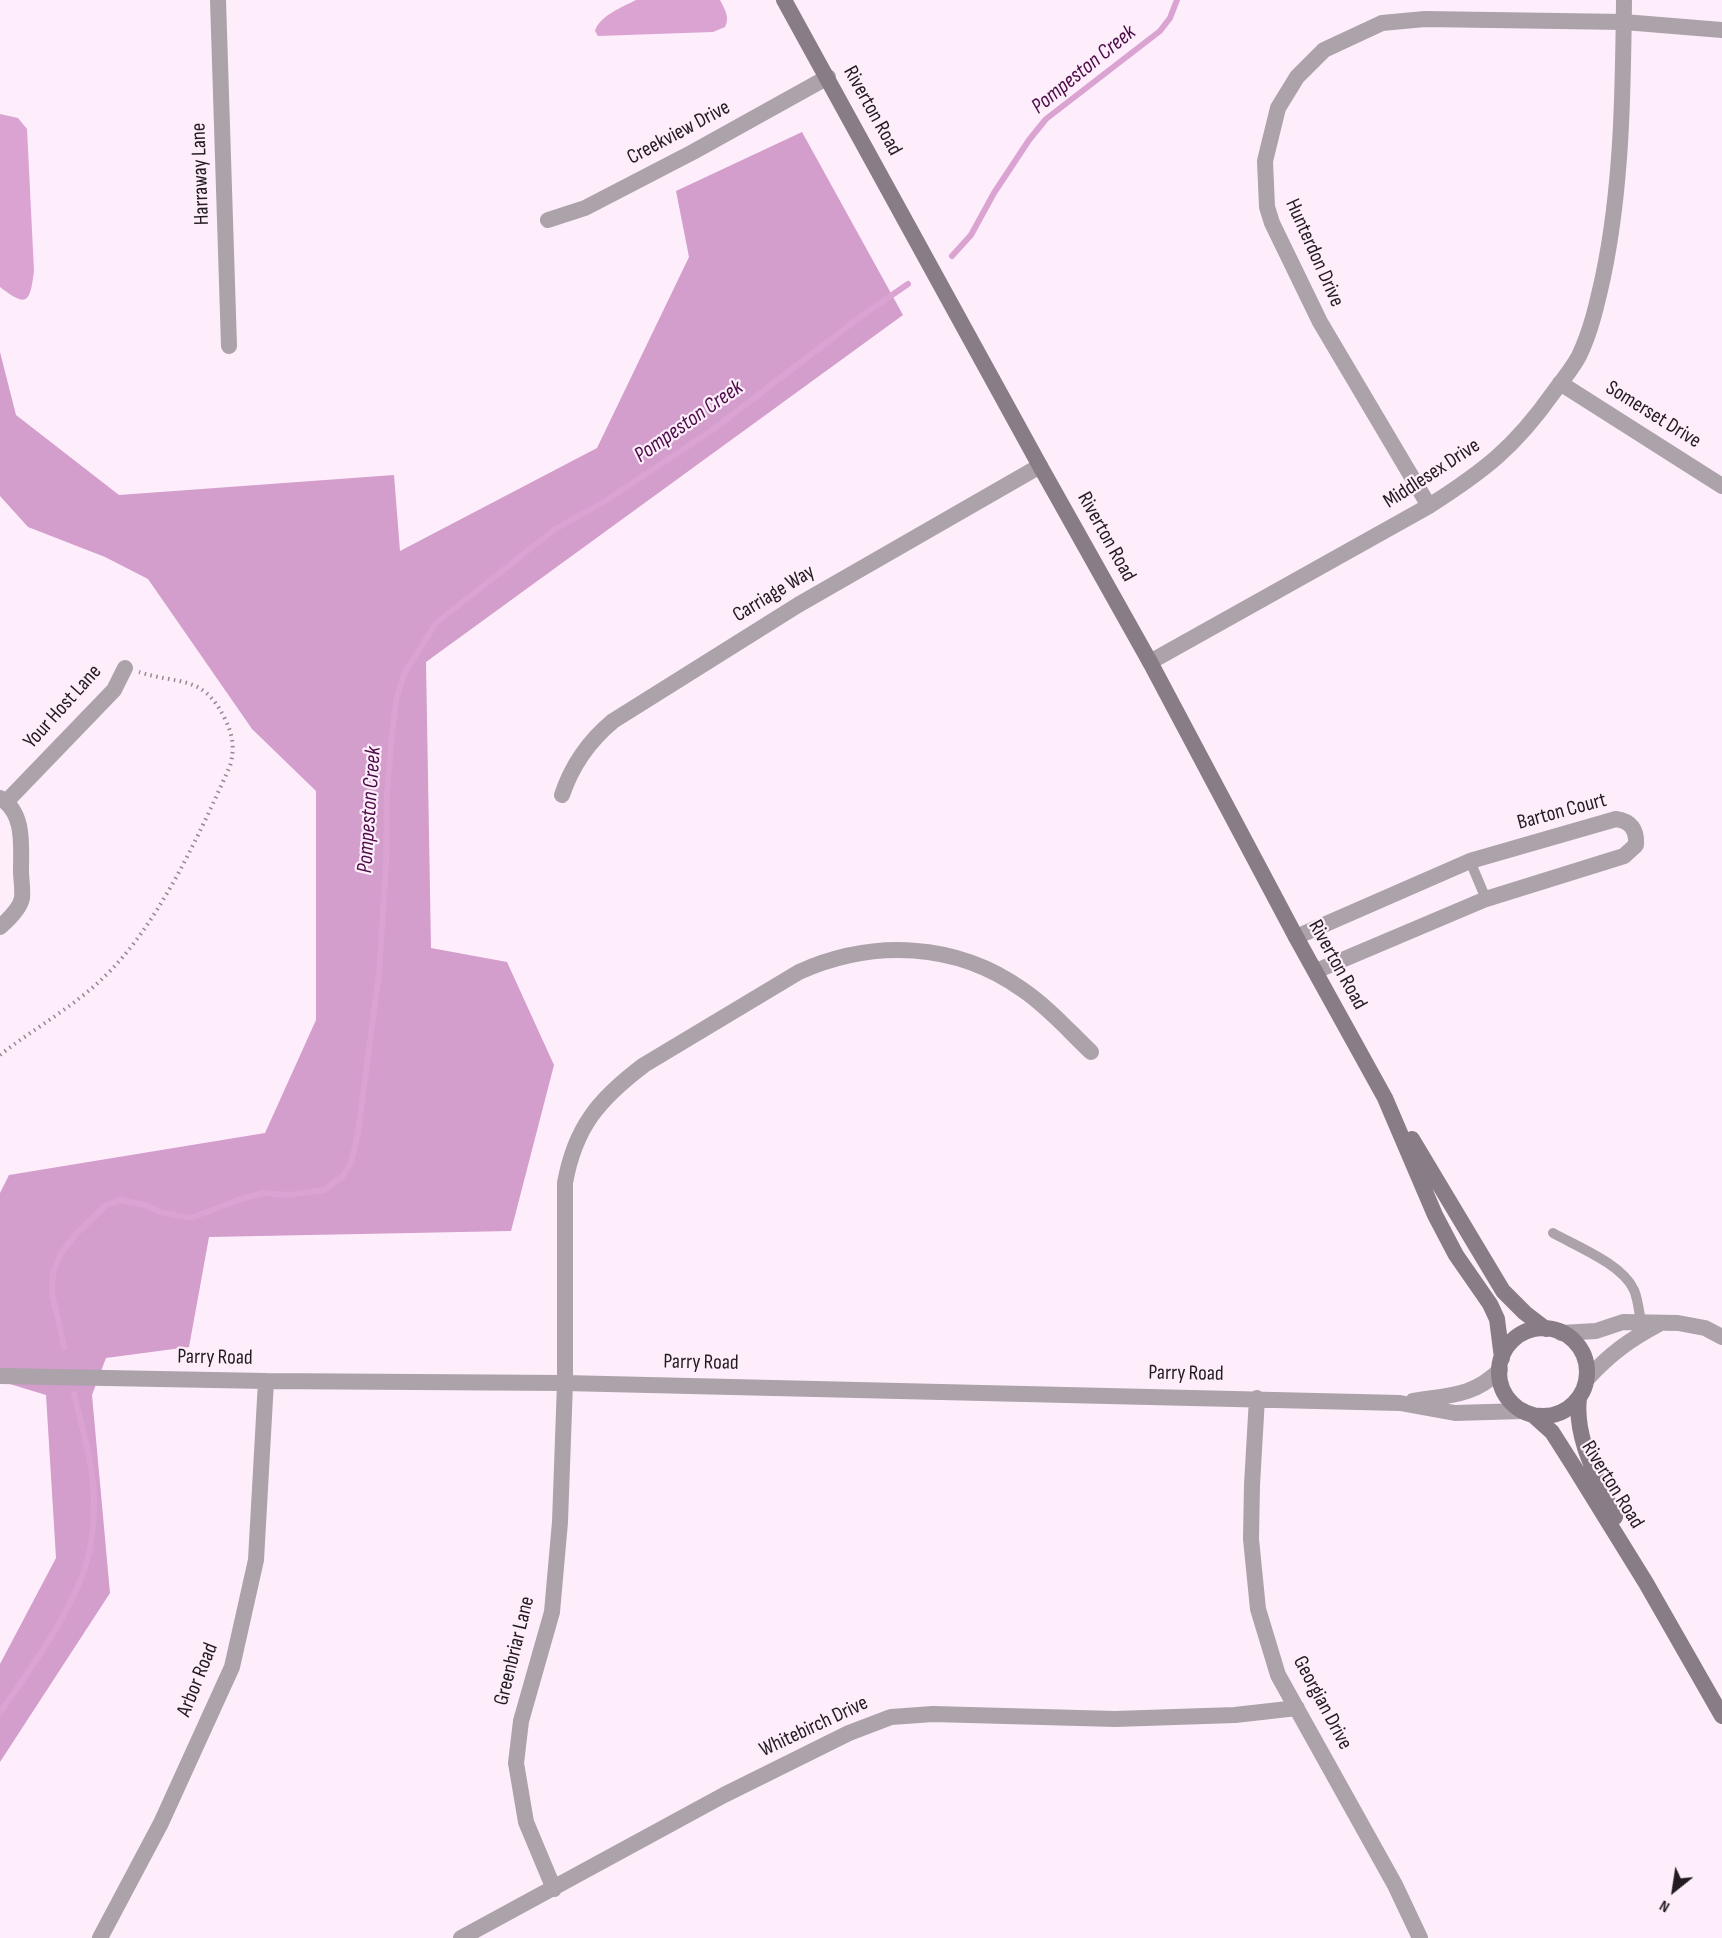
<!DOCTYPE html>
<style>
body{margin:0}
#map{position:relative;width:1722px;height:1938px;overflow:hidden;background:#feeefc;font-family:"Sofia Sans Condensed",sans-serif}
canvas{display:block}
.north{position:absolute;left:1644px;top:1860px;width:60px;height:60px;-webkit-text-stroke:4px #feeefc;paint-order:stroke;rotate:210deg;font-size:16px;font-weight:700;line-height:24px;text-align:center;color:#221b21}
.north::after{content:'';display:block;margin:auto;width:21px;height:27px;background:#221b21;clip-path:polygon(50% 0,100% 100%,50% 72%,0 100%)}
</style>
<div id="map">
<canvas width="1722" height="1938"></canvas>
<div class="north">N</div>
</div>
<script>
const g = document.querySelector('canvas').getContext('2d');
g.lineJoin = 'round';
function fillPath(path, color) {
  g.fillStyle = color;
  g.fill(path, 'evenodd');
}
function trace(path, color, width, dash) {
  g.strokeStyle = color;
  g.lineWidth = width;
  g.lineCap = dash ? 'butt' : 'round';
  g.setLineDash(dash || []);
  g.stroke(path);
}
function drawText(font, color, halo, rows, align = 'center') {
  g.font = font + ' "Sofia Sans Condensed",sans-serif';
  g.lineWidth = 4.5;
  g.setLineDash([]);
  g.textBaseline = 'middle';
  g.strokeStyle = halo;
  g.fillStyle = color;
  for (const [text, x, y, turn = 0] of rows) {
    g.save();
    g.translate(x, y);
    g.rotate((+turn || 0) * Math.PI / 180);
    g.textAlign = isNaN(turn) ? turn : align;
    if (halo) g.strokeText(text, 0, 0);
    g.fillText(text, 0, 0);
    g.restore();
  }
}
fillPath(new Path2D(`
 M802 132 903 315 426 662 431 948 507 962 554 1065 511 1231 209 1237 189 1347 106 1358 92 1395 110 1593 0 1762V1664L56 1558 46 1395 0 1381V1193L9 1175 265 1133 316 1020V791L252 729 148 579 105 557 28 527 0 496V352L16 415 119 495 394 475 400 551 597 448 689 257 676 191Z`), '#d39dcc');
fillPath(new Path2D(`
 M636 0H720C725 10 730 17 725 27L713 32 598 36 595 31C600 15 623 7 636 0Z
 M0 114 18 118 27 129 34 271C30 303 27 308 0 287Z`), '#daa3d2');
trace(new Path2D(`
 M952 256 971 235 994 193 1029 140 1046 119 1160 31 1170 18 1177 0
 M64 1347 52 1293 53 1273 60 1255 75 1235 105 1206 120 1200 145 1205 160 1212 191 1218 238 1200 263 1193 289 1195 324 1190 342 1177 351 1163 358 1133 379 973 386 865 387 793 392 734 396 701 404 674 436 623 554 530 607 500 711 431 860 317 908 284
 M0 1713C31 1668 74 1610 88 1557 93 1539 94 1517 94 1498 93 1463 82 1428 74 1394`), '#daa3d2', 6);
trace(new Path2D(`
 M0 1055C33 1029 72 1008 103 978 158 926 199 835 230 766 235 747 233 735 224 717 202 674 179 685 139 672`), '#938791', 4, [1.5, 4.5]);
trace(new Path2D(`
 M1470 861 1486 899
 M1553 1233C1578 1247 1622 1264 1634 1290 1638 1299 1639 1312 1641 1322`), '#aba2aa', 10);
trace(new Path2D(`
 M218 0 229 346
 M548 220 585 208 693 152 828 77
 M1560 383 1722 486
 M1429 506 1320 322 1272 223 1267 207 1265 161 1278 108 1297 77 1324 50 1382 23 1425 19 1624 22 1722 30
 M1150 662 1429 506C1484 471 1515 447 1553 393 1562 381 1572 369 1579 356 1591 331 1597 304 1603 277 1622 187 1623 92 1624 0
 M562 795C572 765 589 741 613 721L798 605 1040 466
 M0 798C25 812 21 846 21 870 21 879 23 889 22 898 20 909 8 920 0 927
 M6 802 114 690 125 668
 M1296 937 1470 861 1616 819C1631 821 1637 830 1636 845L1624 856 1486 899 1316 971
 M0 1376 266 1381 565 1383 1400 1403 1455 1413 1523 1411
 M1257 1398 1252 1485 1251 1539 1258 1609 1278 1675 1395 1885 1420 1938
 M1413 1401C1448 1395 1473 1397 1500 1370
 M554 1889 526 1822 516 1763 521 1721 552 1612 560 1522 565 1383V1183C575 1127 599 1099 644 1065L799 972C873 939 956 942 1023 990 1048 1007 1069 1031 1091 1052
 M100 1938 161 1823 232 1667 256 1560 266 1381
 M461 1938 724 1795 849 1733 891 1717 933 1714 1115 1719 1235 1715 1297 1708`), '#aba2aa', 16);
trace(new Path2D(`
 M1561 1333 1596 1331 1623 1322 1678 1323 1705 1328 1722 1337
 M1587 1379C1610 1354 1629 1340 1659 1324`), '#aba2aa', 16);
trace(new Path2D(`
 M784 0 1040 466 1150 662 1296 937 1385 1098 1435 1215 1456 1255 1490 1304 1497 1319 1502 1358
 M1412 1139 1503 1291 1525 1313 1546 1329
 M1499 1372a44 44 0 1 1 88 0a44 44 0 1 1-88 0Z
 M1579 1398C1574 1440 1599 1480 1615 1517
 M1533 1415 1552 1432 1573 1465 1646 1583 1722 1716`), '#887c86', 16);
drawText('21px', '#221b21', '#feeefc', [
 ["Riverton Road",872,111,61],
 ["Creekview Drive",679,133,-28],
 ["Harraway Lane",201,174,-92],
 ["Hunterdon Drive",1314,253,66],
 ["Somerset Drive",1653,415,32],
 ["Middlesex Drive",1432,474,-33],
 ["Riverton Road",1106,537,61],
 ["Carriage Way",774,594,-31],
 ["Your Host Lane",63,707,-48],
 ["Barton Court",1562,812,-15],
 ["Riverton Road",1337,965,61],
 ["Parry Road",215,1358,1],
 ["Parry Road",701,1363,1],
 ["Parry Road",1186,1374,1],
 ["Riverton Road",1612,1485,58],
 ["Greenbriar Lane",515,1651,-76],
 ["Arbor Road",198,1680,-68],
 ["Georgian Drive",1322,1703,62],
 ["Whitebirch Drive",814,1727,-25]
]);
drawText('italic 22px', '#4c0c48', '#feeefc', [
 ["Pompeston Creek",1084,70,-39],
 ["Pompeston Creek",689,422,-35],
 ["Pompeston Creek",370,810,-86]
]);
</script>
